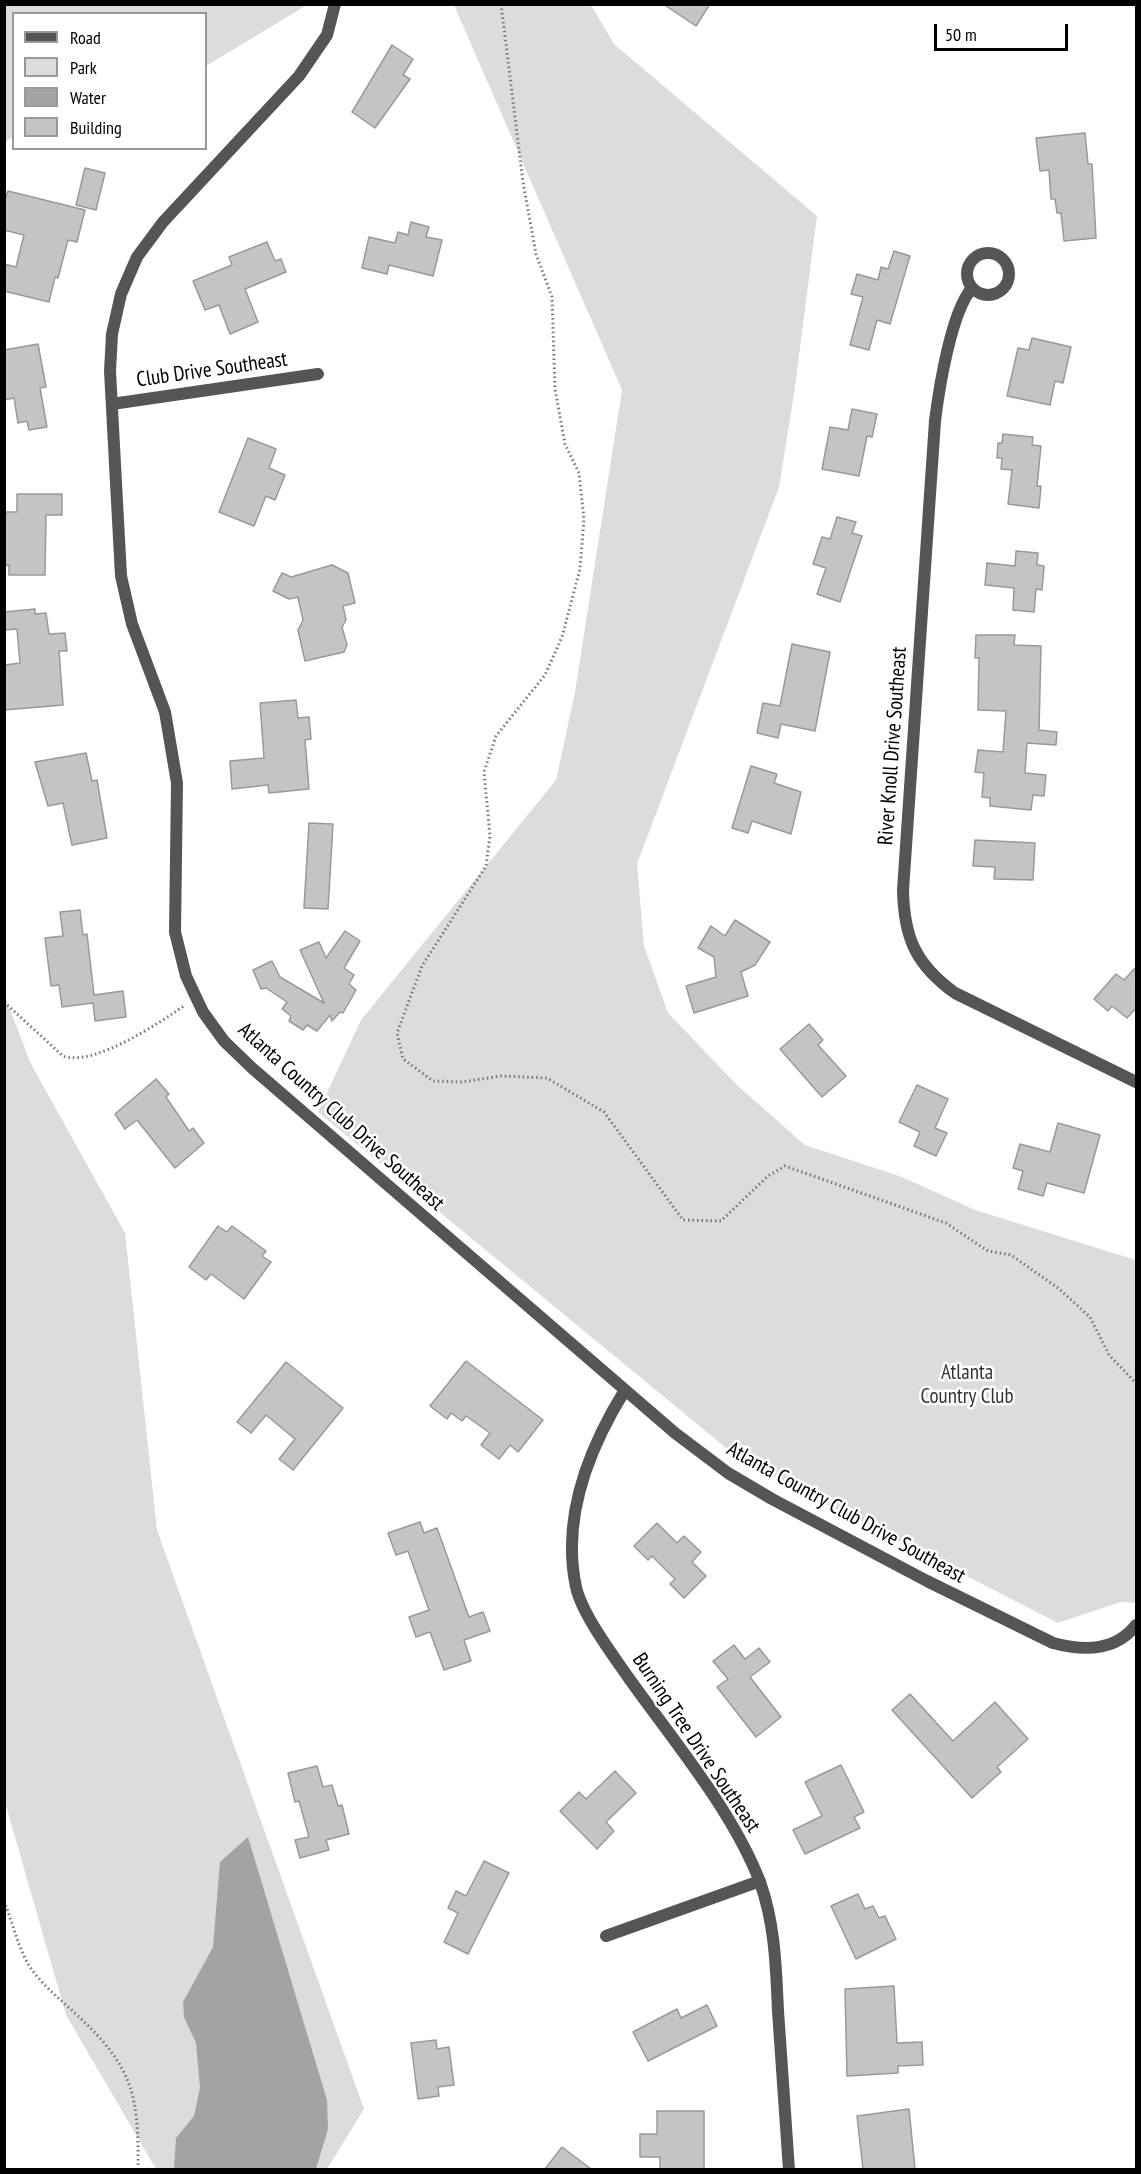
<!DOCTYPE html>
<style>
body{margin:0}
#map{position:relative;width:1141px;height:2174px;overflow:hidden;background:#fff;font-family:"PT Sans Narrow",sans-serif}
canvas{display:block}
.frame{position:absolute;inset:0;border:6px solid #000;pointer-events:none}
.legend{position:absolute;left:12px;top:12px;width:195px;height:138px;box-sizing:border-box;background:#fff;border:2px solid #999;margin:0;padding:8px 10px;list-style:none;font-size:18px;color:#000}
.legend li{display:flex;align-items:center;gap:12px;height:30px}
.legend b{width:30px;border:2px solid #999}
.scale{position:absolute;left:934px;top:24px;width:134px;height:27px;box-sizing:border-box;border:3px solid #000;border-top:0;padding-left:8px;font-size:18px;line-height:21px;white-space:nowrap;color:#000;-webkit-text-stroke:4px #fff;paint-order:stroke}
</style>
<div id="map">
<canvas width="1141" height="2174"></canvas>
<div class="frame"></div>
<ul class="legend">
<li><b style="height:8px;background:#555"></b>Road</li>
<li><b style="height:16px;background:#dcdcdc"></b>Park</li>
<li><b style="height:16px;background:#a3a3a3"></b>Water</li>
<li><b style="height:16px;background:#c4c4c4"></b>Building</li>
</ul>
<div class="scale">50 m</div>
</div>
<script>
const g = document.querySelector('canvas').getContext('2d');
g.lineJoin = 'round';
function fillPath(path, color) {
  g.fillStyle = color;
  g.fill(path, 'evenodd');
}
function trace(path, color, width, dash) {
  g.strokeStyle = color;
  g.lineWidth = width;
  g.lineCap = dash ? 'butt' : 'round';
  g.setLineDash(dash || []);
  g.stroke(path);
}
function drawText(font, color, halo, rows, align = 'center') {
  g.font = font + ' "PT Sans Narrow",sans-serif';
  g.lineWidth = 5;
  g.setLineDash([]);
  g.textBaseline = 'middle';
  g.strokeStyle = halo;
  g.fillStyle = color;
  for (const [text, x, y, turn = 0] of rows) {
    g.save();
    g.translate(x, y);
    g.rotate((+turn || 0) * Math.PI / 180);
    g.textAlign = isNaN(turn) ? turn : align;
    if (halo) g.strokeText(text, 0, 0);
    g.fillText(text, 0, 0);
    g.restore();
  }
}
fillPath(new Path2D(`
 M5 4H307V5L206 66V14H14L13 137 5 142Z
 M454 5H591L614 44 817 216 794 394 779 487 637 864 644 946 668 1013 738 1086 805 1145 902 1177 975 1210 1136 1260V1603L1121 1602 1058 1623 742 1461 318 1112 361 1020 556 780 575 692 622 390Z
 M4 994 31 1064 125 1233 157 1530 364 2109 327 2169H156L66 2015 5 1802Z`), '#dcdcdc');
fillPath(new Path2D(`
 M248 1837 327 2100 328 2129 316 2169H174L176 2138 194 2116 200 2088 196 2043 184 2017 183 2002 213 1947 220 1862Z`), '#a3a3a3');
const building = new Path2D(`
 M663 4H710L696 26Z
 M392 45 413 59 403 75 410 79 375 128 352 112Z
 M1085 133 1088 164H1092L1096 238 1064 241 1061 213H1057L1055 199H1051L1049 170 1040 171 1036 138Z
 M85 168 105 173 96 210 76 205Z
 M8 191 85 210 77 242 68 240 58 278 55 277 49 302 4 291V264L16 267 24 235 4 230V204Z
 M411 222 429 227 426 237 442 240 433 276 389 265 387 274 362 268 369 237 395 243 398 232 408 235Z
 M267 242 275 261 281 259 286 272 245 289 258 322 230 334 219 305 205 310 193 281 232 265 229 257Z
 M894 251 910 256 890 324 877 320 869 350 850 345 863 297 851 294 857 274 878 280 881 267 888 269Z
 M1032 338 1071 347 1063 383 1055 381 1050 405 1007 396 1018 348 1029 350Z
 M38 344 46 387 40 388 47 427 29 430 27 421 18 423 14 398 4 400V350Z
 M852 409 877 414 872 437 867 436 859 476 822 469 830 427 848 430Z
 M1003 434 1033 437 1032 445 1041 446 1037 486H1041L1039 508 1008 504 1012 470 1001 469 1002 458H997L998 443H1002Z
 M248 438 276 449 269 468 285 475 275 500 266 496 254 526 219 512Z
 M17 494H62V515H46L45 575H9V565L4 566V512H17Z
 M837 517 856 522 852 533 862 536 840 602 817 594 826 568 813 564 822 537 830 539Z
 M1016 551 1038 553 1037 565 1044 566 1042 590 1036 589 1034 612 1013 610 1014 588 985 585 987 563 1015 566Z
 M332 565 348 573 355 603 343 606 346 620 342 627 347 645 344 652 305 661 298 630 303 620 298 597 289 599 273 591 282 573 291 577Z
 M35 609V614L46 613 49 634 65 633 67 651H59L63 705 4 710 5 665 20 663 17 629 4 630V612Z
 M976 635H1015L1014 645 1041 646 1039 730 1057 732 1056 745 1027 743 1025 773 1046 775 1044 796 1033 795 1031 810 990 806V798L982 797 984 773 975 772 978 750 1003 752 1006 711 978 710 979 658H975Z
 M792 644 830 652 815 731 781 724 778 738 757 733 763 703 780 706Z
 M296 700 298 718 309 717 311 739 305 740 309 789 269 793 268 785 232 789 230 761 264 758 260 703Z
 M86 753 92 781 97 780 107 838 72 845 63 803 48 806 35 762Z
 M751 766 777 774 774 783 801 792 791 834 752 821 748 833 732 828Z
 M309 823 333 824 328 909 304 908Z
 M975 840 1035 843 1033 880 994 879 995 867 973 866Z
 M80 910 83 935 87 934 94 995 123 991 126 1017 95 1021 93 1003 62 1007 59 985 51 986 45 938 63 936 60 912Z
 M735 920 770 942 755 965 741 972 748 996 694 1013 686 986 716 977 714 957 698 948 711 926 725 936Z
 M345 931 360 941 344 968 354 975 349 984 356 990 343 1013 340 1012 332 1021 330 1015 317 1031 307 1025 303 1030 289 1021 291 1016 282 1009 287 1002 266 988 261 989 253 970 272 961 280 977 324 1003 300 950 319 942 326 958Z
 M1137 966V1007L1127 1018 1112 1006 1108 1011 1094 999 1116 974 1124 980Z
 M809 1024 823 1040 818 1045 846 1076 822 1097 780 1049Z
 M156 1079 169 1094 166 1097 189 1131 193 1128 204 1143 175 1168 137 1120 125 1129 115 1114Z
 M917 1085 948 1099 935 1128 947 1133 936 1156 914 1146 920 1132 899 1122Z
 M1058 1123 1100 1135 1084 1193 1047 1183 1043 1196 1018 1189 1023 1171 1013 1168 1020 1144 1050 1152Z
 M218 1226 227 1232 232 1226 266 1251 262 1256 271 1262 244 1299 211 1274 206 1280 189 1267Z
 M466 1361 543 1420 518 1452 510 1445 499 1459 481 1445 490 1433 466 1416 462 1421 451 1413 447 1419 430 1406Z
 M286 1362 343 1408 293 1470 279 1459 295 1439 266 1415 251 1433 237 1422Z
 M420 1522 424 1533 437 1528 469 1617 483 1612 490 1631 464 1640 471 1661 444 1670 430 1632 416 1637 409 1617 429 1610 408 1551 396 1555 388 1533Z
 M657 1523 677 1543 684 1536 701 1552 692 1562 706 1576 684 1598 670 1584 675 1579 652 1556 648 1560 634 1546Z
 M734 1645 745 1659 759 1648 770 1662 750 1677 781 1717 756 1737 717 1687 728 1679 713 1661Z
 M910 1694 953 1741 995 1702 1028 1739 997 1767 1001 1772 972 1798 892 1710Z
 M841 1765 864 1812 854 1817 860 1828 805 1854 793 1830 822 1816 805 1782Z
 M317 1766 323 1787 332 1785 338 1806 342 1805 349 1834 326 1840 329 1850 300 1858 295 1840 309 1837 299 1801 295 1802 288 1773Z
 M615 1771 636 1793 606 1822 614 1831 597 1849 560 1811 579 1792 586 1799Z
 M484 1861 509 1873 468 1954 444 1942 458 1913 448 1908 456 1891 466 1896Z
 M858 1894 865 1909 873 1906 879 1918 885 1916 896 1939 856 1959 831 1906Z
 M894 1986 897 2043 922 2042 923 2065 898 2066V2073L847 2076 845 1989Z
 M707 2005 717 2026 648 2061 633 2032 677 2009 681 2018Z
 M436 2040 437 2049 449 2047 454 2085 438 2087 439 2096 418 2099 411 2043Z
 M909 2109 915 2169H863L857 2116Z
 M657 2111H704V2169H660V2157H640V2134H657Z
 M562 2147 591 2169H545Z`);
fillPath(building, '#c4c4c4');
trace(building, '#999', 1.5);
trace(new Path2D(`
 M501 4 523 182 536 254 552 297 555 389 565 444 579 473 584 519 580 569 562 637 545 675 496 736 484 772 490 836 486 866 422 966 397 1033 403 1059 433 1081 462 1082 501 1076 547 1078 604 1112 683 1220 721 1221 768 1176 785 1166 946 1223 988 1251 1011 1255 1058 1288 1090 1317 1109 1355 1136 1383
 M4 1002 63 1056C94 1067 159 1023 184 1006
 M4 1901C12 1921 17 1943 27 1962 39 1983 59 1998 77 2015 133 2067 139 2095 138 2170`), '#777', 3, [1.5, 3]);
trace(new Path2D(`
 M335 4 327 35 299 76 163 222 137 257 121 294 112 334 110 371 121 576 132 624 165 712 177 783 175 932 186 976 203 1012 224 1041 252 1068 675 1433 728 1473 772 1499 927 1581 1053 1643C1083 1651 1115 1652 1136 1625
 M967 274a21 21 0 1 1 42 0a21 21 0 1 1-42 0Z
 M972 288C951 312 939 389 935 421L903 890C904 938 916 965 955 993L1136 1082
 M112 404 318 374
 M625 1390C589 1448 561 1517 576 1587 582 1614 612 1654 628 1677 672 1739 733 1811 760 1882 775 1924 776 1967 778 2011 782 2064 785 2117 789 2170
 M606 1936 760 1881`), '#555', 12);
drawText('21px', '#000', '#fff', [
 ["Club Drive Southeast",212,370,-8],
 ["River Knoll Drive Southeast",893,746,-86],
 ["Atlanta Country Club Drive Southeast",341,1117,42],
 ["Atlanta Country Club Drive Southeast",846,1513,29],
 ["Burning Tree Drive Southeast",696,1743,56]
]);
drawText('21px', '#333', '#fff', [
 ["Atlanta",967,1373],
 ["Country Club",967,1397]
]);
</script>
